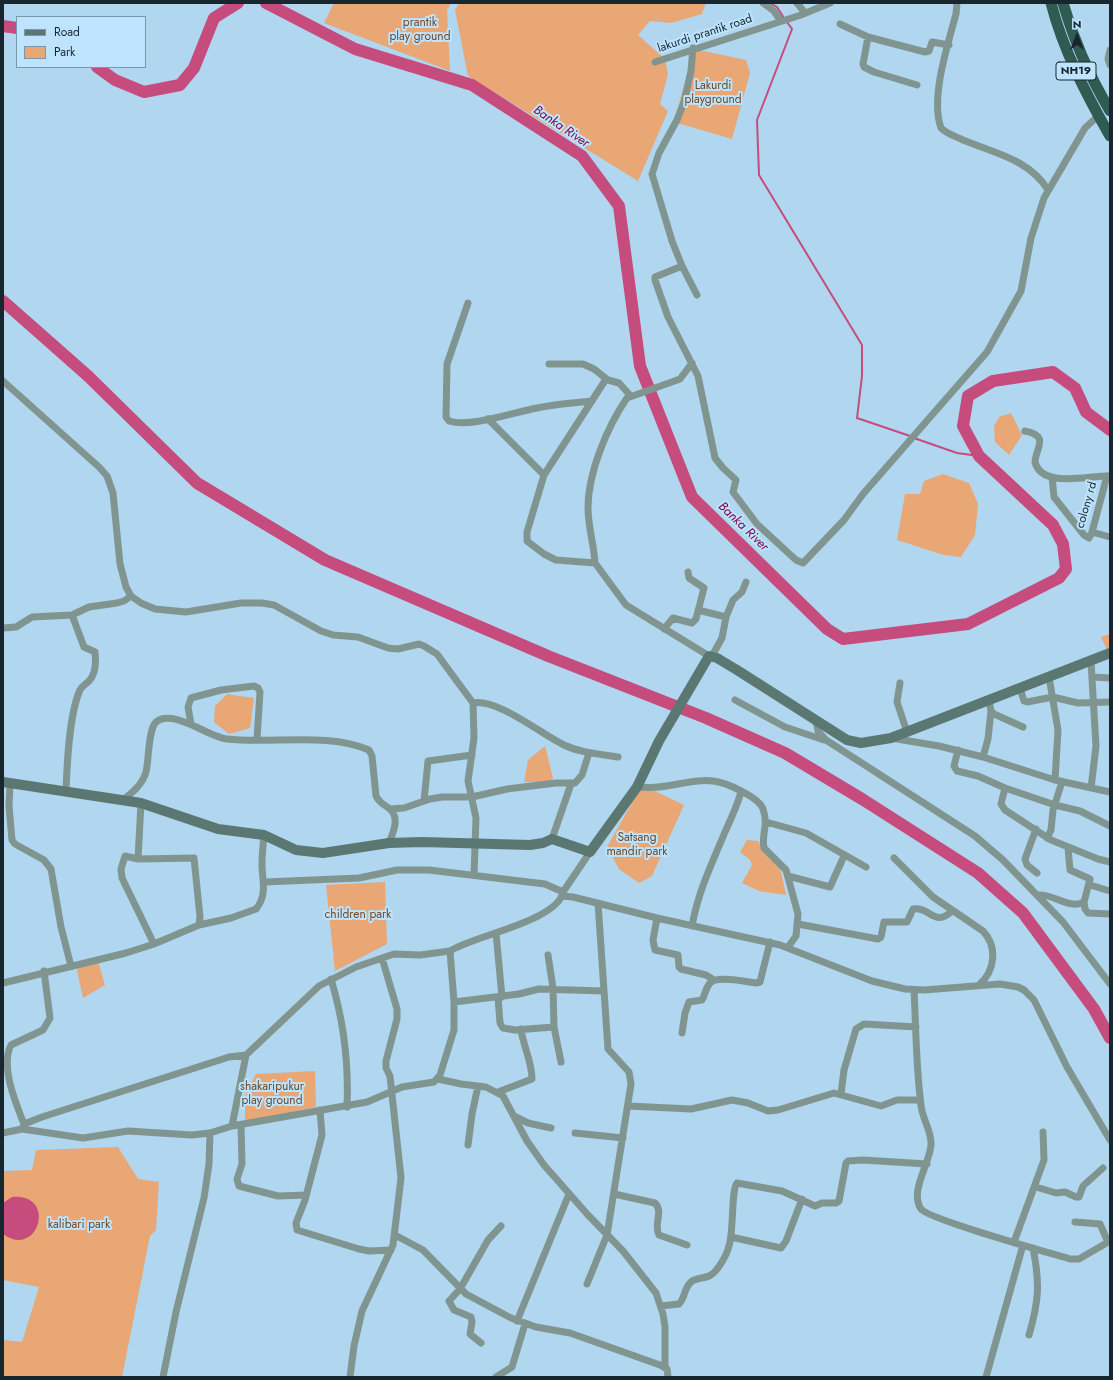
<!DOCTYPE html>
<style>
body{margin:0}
#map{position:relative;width:1113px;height:1380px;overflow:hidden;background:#b0d6f0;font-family:Jost,sans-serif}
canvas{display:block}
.frame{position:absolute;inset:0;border:4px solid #17262f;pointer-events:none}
.legend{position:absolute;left:16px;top:16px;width:130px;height:52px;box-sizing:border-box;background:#bde3fd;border:1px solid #7b97ab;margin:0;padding:5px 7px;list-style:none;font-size:12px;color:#17262f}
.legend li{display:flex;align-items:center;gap:8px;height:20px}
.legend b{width:20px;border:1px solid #7b97ab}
.north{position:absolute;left:1057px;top:16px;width:40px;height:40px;-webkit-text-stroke:3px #bde3fd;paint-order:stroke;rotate:0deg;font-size:11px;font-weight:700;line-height:16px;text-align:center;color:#17262f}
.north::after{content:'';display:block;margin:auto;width:14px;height:18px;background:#17262f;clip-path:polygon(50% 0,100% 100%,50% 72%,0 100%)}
</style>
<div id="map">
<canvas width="1113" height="1380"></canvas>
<div class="frame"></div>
<ul class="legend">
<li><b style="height:5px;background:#5a7871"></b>Road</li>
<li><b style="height:11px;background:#e8a775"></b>Park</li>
</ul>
<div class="north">N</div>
</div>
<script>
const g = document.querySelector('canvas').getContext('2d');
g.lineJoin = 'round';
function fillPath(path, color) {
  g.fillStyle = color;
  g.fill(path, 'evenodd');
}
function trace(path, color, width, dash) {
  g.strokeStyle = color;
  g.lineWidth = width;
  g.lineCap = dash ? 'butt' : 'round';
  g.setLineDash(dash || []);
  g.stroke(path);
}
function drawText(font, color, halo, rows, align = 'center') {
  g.font = font + ' Jost,sans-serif';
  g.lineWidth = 4;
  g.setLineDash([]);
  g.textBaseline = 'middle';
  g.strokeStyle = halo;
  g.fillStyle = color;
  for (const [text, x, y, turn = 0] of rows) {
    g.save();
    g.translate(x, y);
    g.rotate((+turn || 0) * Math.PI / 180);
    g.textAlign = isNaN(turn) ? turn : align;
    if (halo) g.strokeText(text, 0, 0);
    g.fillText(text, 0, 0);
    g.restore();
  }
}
fillPath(new Path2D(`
 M334 3H451L447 10 450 71 324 23Z
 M459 3H706L702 14 671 23 650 21 638 35 665 59 668 74 660 104 668 111 638 181 468 76 455 10Z
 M694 49 746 60 750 73 732 139 674 122Z
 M1011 413 1022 435 1009 455 995 442 994 426 999 417Z
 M943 474 969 483 978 504 975 535 961 557 944 555 897 540 905 494H920L924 481Z
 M1110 634V651L1108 652 1101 637Z
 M227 694 254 698 250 728 229 734 214 722 215 706Z
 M545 746 553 778 551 782H524L528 760Z
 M642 785 684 805 652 876 639 883 619 869 607 847Z
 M747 840 758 841 764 852 780 867 786 895 759 891 742 883 752 865 750 860 740 852Z
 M385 882 387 944 335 971 326 885Z
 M98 961 105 985 83 998 77 970 81 964Z
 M315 1071 316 1107 245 1121V1096L256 1074Z
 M118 1147 138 1179 159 1182 156 1230 150 1236 122 1377H3V1340L22 1342 39 1287 3 1280V1171L32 1170 36 1150Z`), '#e8a775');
fillPath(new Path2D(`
 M12 1197C58 1193 38 1260 3 1234V1203Z`), '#c64c7d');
trace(new Path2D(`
 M770 3 777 7 784 18
 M787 22 792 29 757 120 759 175 862 345V376L857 418 910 436
 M914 438 957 453 979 456`), '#c64c7d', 2);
trace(new Path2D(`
 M266 3 355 49 472 85 582 156 619 206 640 366 692 497 827 629 843 639 968 624 1059 578 1066 569 1063 544 1053 525 979 456 963 426 968 396 993 381 1053 372 1075 388 1086 412 1110 430
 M3 26 17 28
 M97 67 115 80 144 92 180 85 194 68 214 18 238 3
 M3 301 88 376 197 483 325 560 548 656 706 718 785 753 862 799 978 873 1023 913 1094 1009 1110 1038`), '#c64c7d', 12);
trace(new Path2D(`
 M763 3 774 11 780 20
 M797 3 805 13
 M957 3 956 14C948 44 930 98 941 128 947 134 955 136 963 140 994 153 1029 159 1048 190
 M840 24 868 37 925 52 929 51 932 42 949 45
 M868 37 863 64 864 67 874 72 917 85
 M693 48 691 71 684 102 677 120 659 153 652 174 672 241 682 266 697 295
 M1110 50 1108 59 1110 65
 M655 62 801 15 830 3
 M682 266 655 277V280L668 317 698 376 715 458 723 468 736 480 733 492 757 524 796 560 803 563 844 520 863 494 987 352 1021 291 1031 238 1044 198 1085 128 1099 115
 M468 303 447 364 446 417 449 421C470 428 514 412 537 408 554 404 574 403 592 401
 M549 364H583L594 369 608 380 619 383 630 395
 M606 379 544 475 527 532V541L544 554 556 560 595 563 626 605 709 656
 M3 381 99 467 107 476 113 493 120 564 126 587 131 596 141 603 155 609 186 612 241 603H262L274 605 321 631 333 635 358 637 388 648 398 649 419 644 424 646 437 654 473 703 474 738 468 781 476 818 474 875
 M488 419 544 475
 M1025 431C1050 436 1036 447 1035 462 1042 489 1089 475 1110 476
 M1052 477 1054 497 1084 535 1089 538 1092 532 1107 476
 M1092 532 1110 537
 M595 563C594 545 588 526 588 508 588 473 607 427 627 398L680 379 692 363
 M698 610 726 617 733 600 742 592 746 582
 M3 628 16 627 32 617 72 615 89 607 117 603 124 601 131 596
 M664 629 673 618 692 623 696 619 704 588 689 578 688 572
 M712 656 722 638 726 617
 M1091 662 1096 746 1091 788
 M1049 677 1058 730 1055 780
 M1093 677 1110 678
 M900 683 897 702 907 732
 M1020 688 1024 701 1027 702 1053 697 1078 703 1110 702
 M989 699 991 711 994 714 1023 727
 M735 700 785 727 824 740
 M473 703C497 698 541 734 564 745 581 753 600 754 618 757
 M816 720 818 731 826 740 975 836 1003 860 1063 922 1110 984
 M191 724 188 707 191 698 221 690 254 686 258 688 260 692 257 739
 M891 738 939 746 983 757 1055 780 1110 792
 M958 750 954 766 957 771 978 776 1005 788 1055 805 1080 811 1110 826
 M983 757 988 739 991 711
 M10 784 9 806 12 840 15 844 44 860 51 869 61 927 71 966
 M637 787C644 787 651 788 658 787 675 786 698 778 713 781 725 782 759 797 763 809 769 826 761 834 764 848L786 870 798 914 796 936 788 947
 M1005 788 1001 804 1005 810 1051 840 1098 859 1110 862
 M66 791C67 764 69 714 80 690 82 686 86 684 89 681 96 674 96 661 95 652L84 647 72 615
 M123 800C133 792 142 785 146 772 149 760 148 730 156 722 173 708 210 738 227 739 271 744 329 732 369 750L372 756 376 796C380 804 384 804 390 809 400 818 393 833 389 843
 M424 801 428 761 472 755
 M141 803 138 859 125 856 121 869 122 878 154 944
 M390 809 404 808 430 799 442 797H472L507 789 556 783H575L582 775 589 753
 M766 822 806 833 866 867
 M1036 829 1025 859 1027 865 1037 873
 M1047 838 1051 830 1053 810 1062 782
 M552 839 571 784
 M894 858 933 897 983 931C998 947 995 971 979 985
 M138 859 194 858 200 917 199 925
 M788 876 830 887 844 856
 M265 882 359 878 397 870H429L545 884 563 892
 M1090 885 1110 891
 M1038 895C1053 893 1069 910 1084 902L1090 879 1070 870 1068 848
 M562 896 573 897 657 918 780 945 872 981 905 989 924 990 1000 984 1018 987 1024 990 1034 1000 1067 1067 1110 1140
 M1084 902 1085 909 1088 913 1110 914
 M657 918 653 940 655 950 678 955 679 967 681 969 706 975 714 980
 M798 924 878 939 881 937 884 922H907L913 909C930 906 934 928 952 911
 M692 926C698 892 712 863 725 832 731 819 737 806 741 792
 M496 933 502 997
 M548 955 553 988 554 1027
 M331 979C344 1022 349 1062 347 1107
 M3 983 126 953 154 944 199 925 231 918 256 909C268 894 262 881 262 864 262 855 263 845 264 835
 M914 990C916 1028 916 1067 921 1105 922 1119 932 1131 931 1145 930 1163 909 1192 921 1209 928 1219 1050 1253 1070 1259H1079L1110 1241
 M498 997 500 1023 503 1028 515 1030 554 1027 561 1062
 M454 1002 519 994 539 989 604 991
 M682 1033 685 1013 689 1002 702 1000C705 995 705 989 710 983 717 975 746 982 756 983L760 982 770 942
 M438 1079 461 1084 486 1087 503 1096 527 1141 544 1165 588 1215 623 1251 656 1293 663 1314 665 1327V1367
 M498 1092 532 1079C532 1061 523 1046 521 1029
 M841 1094 844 1070 856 1029 864 1024 916 1027
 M628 1106 691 1109 732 1100 748 1103 768 1111 778 1110 834 1093 881 1106 897 1100H920
 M320 1110 322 1135 305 1200 296 1223 297 1230 359 1249 369 1251 391 1250
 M516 1117 528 1123 551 1128
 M24 1124C16 1104 0 1066 11 1045L43 1030 50 1018 44 971
 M241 1125 242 1164 237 1179 239 1186 278 1196 306 1195
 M232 1126 246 1055 319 986 356 967 394 954 420 955 450 951
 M22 1129 24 1124 42 1117 229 1057 246 1055
 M3 1133 22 1129 83 1138 128 1131 192 1135 210 1133 232 1126 367 1102 402 1087 434 1082 440 1075 454 1030V1002L450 951C472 936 558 921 563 892L590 852
 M575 1133 623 1138
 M468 1145 472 1114 478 1086
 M1036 1187 1056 1193 1065 1192 1076 1197H1079L1083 1186 1103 1168
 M614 1194 655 1203C664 1212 653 1224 659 1235L687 1245
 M1075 1222 1100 1224 1108 1242
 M395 1235 423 1250 466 1294 511 1318 536 1327 570 1333 660 1365 667 1369 668 1377
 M731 1237 781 1248 786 1241 802 1199
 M1014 1242 1044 1160 1043 1132
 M587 1284 607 1235 631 1084 629 1072 608 1049 598 903
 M661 1306 679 1304C685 1298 684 1289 690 1283 695 1277 703 1279 709 1276 718 1272 727 1254 729 1246 734 1230 731 1190 737 1183L782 1191 815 1206 822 1203H836L839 1201 846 1163 848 1161 863 1160 927 1164
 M517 1321 569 1194
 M1029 1335C1039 1301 1040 1283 1033 1248
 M481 1343 470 1334 472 1322 471 1317 454 1310 449 1301 460 1289 488 1240 501 1226
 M163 1377 176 1312 204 1198 209 1164 210 1133
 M350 1377 354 1346 362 1311 393 1245 401 1178 390 1076 386 1068V1061L397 1019V1009L382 958
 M496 1377 512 1367 525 1324
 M986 1377 1023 1245`), '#819590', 7);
trace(new Path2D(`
 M3 782 141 803 218 829 264 835 296 850 323 853 389 843 422 842 530 845 543 843 552 839 590 852 637 787 659 741 709 656 717 658 737 670 847 740 861 743 891 738 1110 653`), '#5a7871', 10);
trace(new Path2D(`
 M1051 3C1063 50 1086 94 1110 136
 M1063 3C1074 41 1090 77 1110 111`), '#305b52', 11);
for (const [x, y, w] of [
 [1076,71,40]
]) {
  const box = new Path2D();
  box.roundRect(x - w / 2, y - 9, w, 18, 3);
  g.fillStyle = '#bde3fd';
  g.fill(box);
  trace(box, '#17262f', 1);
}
drawText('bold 11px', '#17262f', null, [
 ["NH19",1076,71]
]);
drawText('12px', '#724724', '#bde3fd', [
 ["prantik",420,23],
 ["play ground",420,37],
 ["Lakurdi",713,86],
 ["playground",713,100],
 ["Satsang",637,838],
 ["mandir park",637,852],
 ["children park",358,915],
 ["shakaripukur",272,1087],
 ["play ground",272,1101],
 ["kalibari park",79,1225]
]);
drawText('12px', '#17262f', '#bde3fd', [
 ["lakurdi prantik road",705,34,-18],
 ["colony rd",1087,505,-74]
]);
drawText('italic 13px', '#7e0544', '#bde3fd', [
 ["Banka River",561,127,34],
 ["Banka River",743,527,44]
]);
</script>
